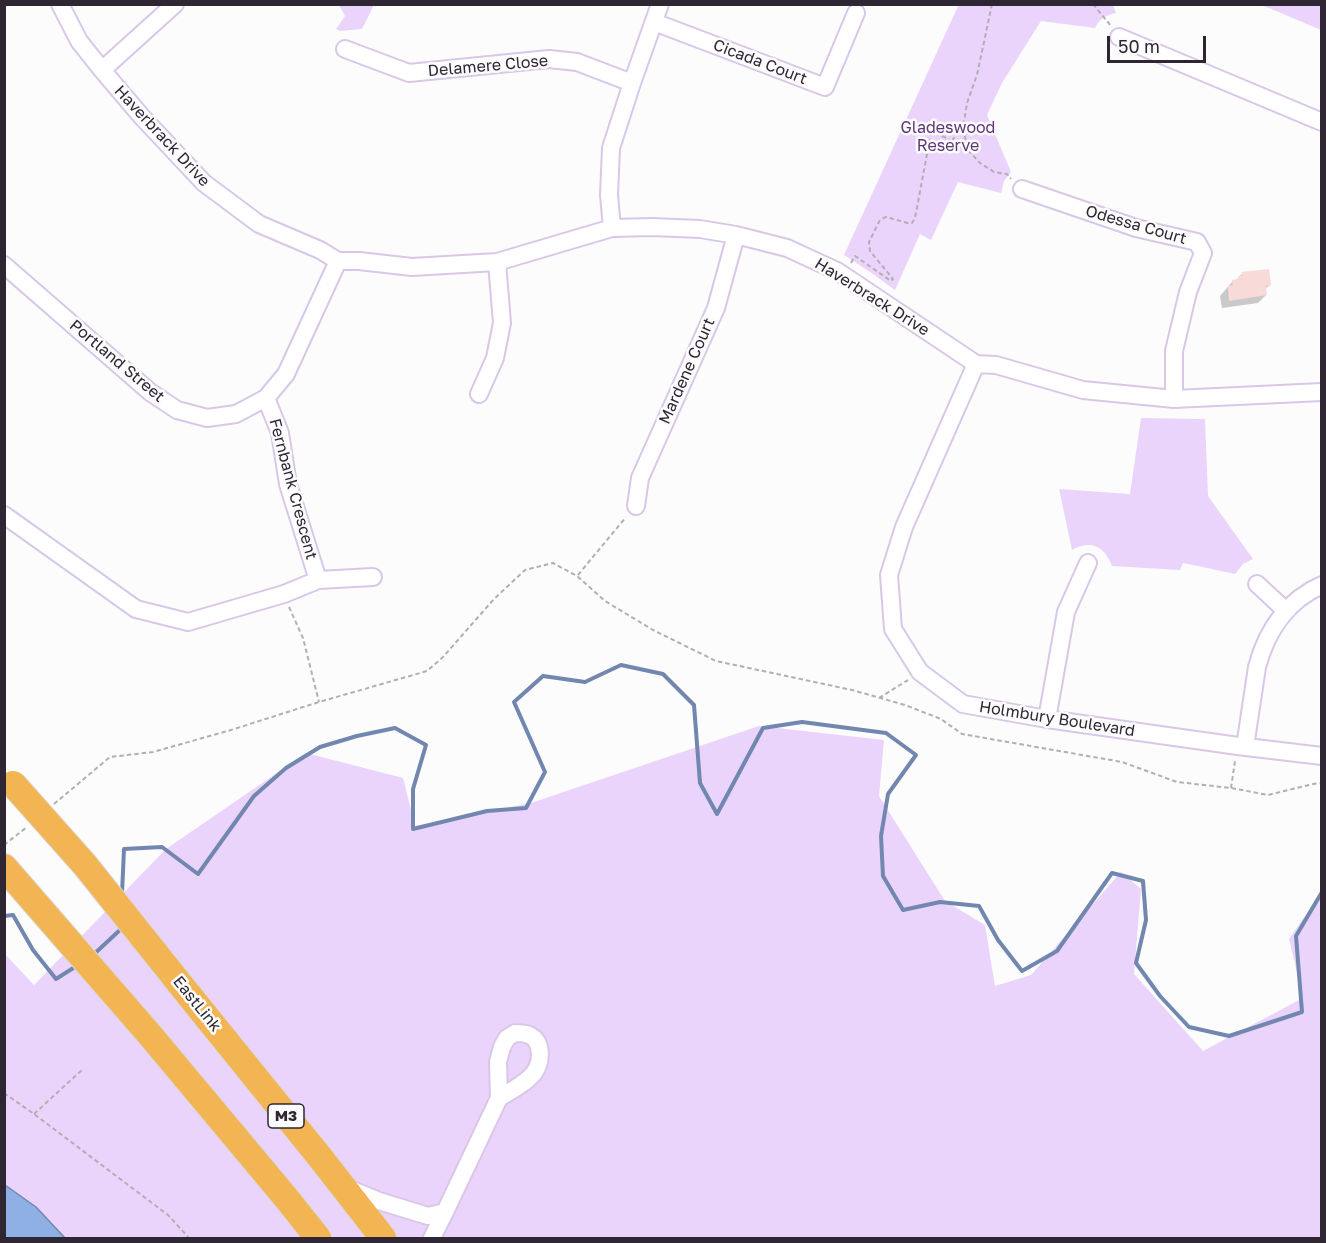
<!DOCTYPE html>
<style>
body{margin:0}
#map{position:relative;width:1326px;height:1243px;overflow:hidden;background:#fcfcfc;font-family:"Golos Text",sans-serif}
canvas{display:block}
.frame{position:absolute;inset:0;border:6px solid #2e2633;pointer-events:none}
.scale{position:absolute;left:1107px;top:36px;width:99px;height:27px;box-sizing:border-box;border:3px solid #2e2633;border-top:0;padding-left:8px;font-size:18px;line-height:21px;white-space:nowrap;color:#2e2633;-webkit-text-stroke:4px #fcfcfc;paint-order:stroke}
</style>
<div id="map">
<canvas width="1326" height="1243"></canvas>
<div class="frame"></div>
<div class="scale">50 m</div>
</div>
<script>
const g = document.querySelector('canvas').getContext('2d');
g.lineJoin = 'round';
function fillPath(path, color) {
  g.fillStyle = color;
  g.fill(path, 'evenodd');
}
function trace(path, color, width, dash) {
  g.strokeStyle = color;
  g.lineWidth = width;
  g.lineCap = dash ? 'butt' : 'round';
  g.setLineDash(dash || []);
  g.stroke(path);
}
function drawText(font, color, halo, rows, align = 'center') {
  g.font = font + ' "Golos Text",sans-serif';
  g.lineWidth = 5;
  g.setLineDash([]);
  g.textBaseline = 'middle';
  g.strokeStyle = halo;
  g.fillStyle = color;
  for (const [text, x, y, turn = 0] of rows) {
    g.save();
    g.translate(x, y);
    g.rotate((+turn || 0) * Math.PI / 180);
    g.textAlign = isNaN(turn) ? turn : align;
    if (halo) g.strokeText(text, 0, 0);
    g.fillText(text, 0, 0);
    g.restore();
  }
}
fillPath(new Path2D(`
 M959 4 1113 5 1116 13C1106 15 1099 19 1095 28L1041 21 1002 83 987 115 1011 172 1004 181 1001 193 958 182 931 240 920 234 895 290 873 274 844 255Z
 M339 5H374L362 29 340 31 336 29 345 16Z
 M1260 5H1321V30L1269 8Z
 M1141 418 1205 419 1208 496 1253 559 1243 564 1235 574 1183 563 1180 570 1112 566C1105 547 1091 539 1072 550L1059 489 1130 494Z
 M759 726 884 740 879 796 945 901 985 925 995 986 1031 975 1121 872 1141 889 1134 974 1203 1051 1303 998 1289 939 1321 893V1238H5L4 953 34 985 166 849 306 753 403 778 415 826 531 803Z`), '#ead4fb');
const water = new Path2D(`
 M5 1185 36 1207 65 1238H5Z`);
fillPath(water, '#8fb0e4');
trace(water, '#7287af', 1.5);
fillPath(new Path2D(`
 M1242 274 1270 285 1265 289 1266 295 1258 303 1222 308 1220 296 1233 281 1236 280Z`), '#0003');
trace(new Path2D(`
 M122 894 124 849 162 847 198 874 254 796 286 768 320 747 357 736 395 728 426 745 413 789V829L487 811 526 808 545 772 514 702 543 676 585 682 621 665 663 674 694 705 700 783 717 814 763 728 802 722 886 733 916 755 888 794 881 836 883 876 903 910 940 902 979 906 998 940 1022 971 1057 951 1112 873 1143 881 1146 920 1136 963 1160 996 1189 1027 1229 1036 1302 1012 1296 936 1322 892
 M4 916 13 915 33 950 56 979 78 965
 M92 956 121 929V925`), '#7287af', 4);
fillPath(new Path2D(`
 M1269 269 1271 285 1266 286 1267 295 1229 301 1228 286 1233 285 1232 280 1238 279V276H1242V272Z`), '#f8dad8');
const minor = new Path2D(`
 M60 4 79 41 102 70 142 117 204 183 259 224 320 250 338 261H359L412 267 497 262 612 228 652 227 700 229 736 235 787 248 837 271 976 364 996 365 1083 390 1174 399 1322 392
 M654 22 825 87 856 13
 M1119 37 1322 122
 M345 49 409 73 549 59 577 62 632 83
 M102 70 175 4
 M1022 189 1136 228 1197 242 1203 253 1188 292 1174 351V399
 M612 228 609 195 611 148 632 83 660 4
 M4 265 150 392 177 410 207 418 236 414 266 398 286 374 338 261
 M976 364 904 527 889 575 893 629 920 672 963 704 1047 719 1238 746 1322 756
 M479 394 495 358 502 323 497 262
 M266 398 280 433 288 484 318 580
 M636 506 640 478 716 308 736 235
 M4 515 136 609 188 622 284 594 318 580 373 577
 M1257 584 1285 610
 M1047 719 1066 612 1088 563
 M1245 747 1257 667C1267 630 1286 601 1322 585
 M345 1187 379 1201 428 1216 445 1212 499 1098 498 1062 502 1047 507 1038 515 1033C520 1033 525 1033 529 1035 543 1041 542 1062 534 1073 526 1083 511 1091 499 1098
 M432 1238 445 1212`);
const highway = new Path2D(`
 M4 867 150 1035 287 1199 318 1238
 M188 994 319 1156 383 1238`);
trace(minor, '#d9c7e8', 20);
trace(highway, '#d9d8da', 28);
trace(new Path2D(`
 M992 4 977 75 967 103 964 122 965 138 968 150 980 163 994 172 1007 174 1011 179
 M1093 4 1111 26
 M952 141 964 123
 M851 263 855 256 891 281 893 279 870 251 869 242 880 220 886 217 908 223H912L915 218 931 133 935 132 968 150
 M578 575 626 517
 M289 607 303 638 319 702
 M879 698 908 680
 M1231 788 1235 761
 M54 804 110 757 153 752 231 730 319 702 427 671 443 657 494 599 525 570 553 563 577 576 605 601 653 630 716 661 852 690 905 705 941 719 962 734 1122 762 1177 782 1231 788 1268 795 1313 784 1322 783
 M4 845 27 827
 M4 1093 34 1114 168 1215 189 1238
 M34 1114 83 1069`), '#b2afb4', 2, [4.5, 3]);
trace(minor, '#fff', 16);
trace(highway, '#f3b453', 26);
const highwayBridge = new Path2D(`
 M13 784 85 865 188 994`);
trace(highwayBridge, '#d9d8da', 28, []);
trace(highwayBridge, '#f3b453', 26);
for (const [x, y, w] of [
 [286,1116,36]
]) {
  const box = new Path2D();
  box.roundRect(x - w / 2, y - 12, w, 24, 4.5);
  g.fillStyle = '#fcfcfc';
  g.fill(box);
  trace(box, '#2e2633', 1.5);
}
drawText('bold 15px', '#2e2633', null, [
 ["M3",286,1116]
]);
drawText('16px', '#2e2633', '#fcfcfc', [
 ["Cicada Court",760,62,21],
 ["Delamere Close",488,66,-5],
 ["Haverbrack Drive",162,136,47],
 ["Odessa Court",1136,225,16],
 ["Haverbrack Drive",872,297,32],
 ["Portland Street",117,361,40],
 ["Mardene Court",687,371,-66],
 ["Fernbank Crescent",293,489,75],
 ["Holmbury Boulevard",1057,719,9],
 ["EastLink",197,1004,51]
]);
drawText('16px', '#5d3577', '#fcfcfc', [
 ["Gladeswood",948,128],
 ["Reserve",948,146]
]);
</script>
